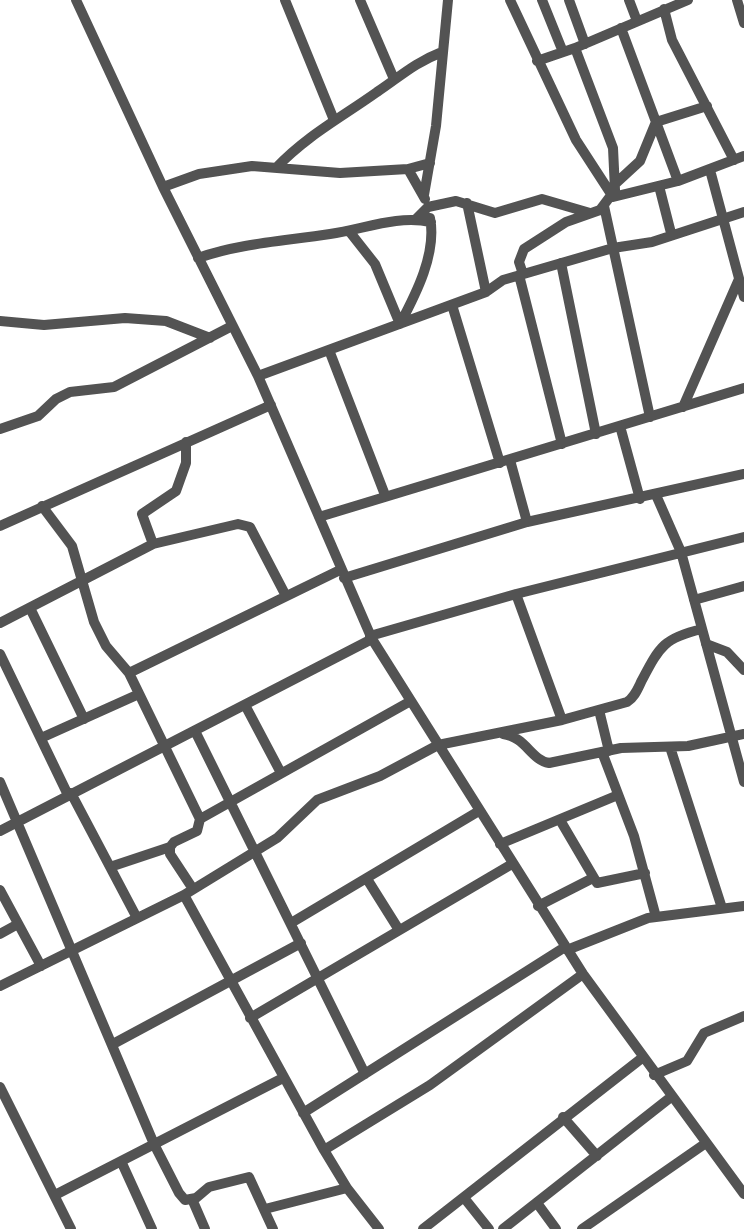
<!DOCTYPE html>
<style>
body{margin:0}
canvas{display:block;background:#fff}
</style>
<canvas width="744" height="1229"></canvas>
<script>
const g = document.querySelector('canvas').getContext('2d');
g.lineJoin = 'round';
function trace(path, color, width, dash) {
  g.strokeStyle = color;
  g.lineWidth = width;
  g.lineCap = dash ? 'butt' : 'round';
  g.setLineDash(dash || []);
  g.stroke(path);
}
trace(new Path2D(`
 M76 0 163 187 258 376 372 639 583 974 744 1194
 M285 0 334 120
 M360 0 394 79
 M510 0 576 140 613 197
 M542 0 563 52
 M569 0 585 44
 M629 0 637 21
 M737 0 744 23
 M664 9 672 40 734 160
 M621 28 678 181
 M537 61 575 48 688 0
 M276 168C306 136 342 117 377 92 401 76 414 63 442 52
 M408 169 425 199
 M710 170 744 297
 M615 184 640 161 656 122 707 106
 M659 186 671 233
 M163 187 199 174 252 166 340 173 408 169 430 163
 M424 195 436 126 448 0
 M613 197 678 181 744 156
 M467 203 486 292
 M604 206 650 417
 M416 219 428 207 456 201 495 213 542 199 590 213
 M349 231 375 264 400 324
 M198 258C241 243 286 241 330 234 365 229 396 215 431 222
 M561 263 596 434
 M523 274 519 262 524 249 566 222 600 210 615 190 613 148 575 48
 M519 275 562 444
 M452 305 500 463
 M0 321 44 325 125 318 166 321 210 338
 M400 324C416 294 437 253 430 218
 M329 350 385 495
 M258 376 486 292 503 280 613 248 652 242 744 212
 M683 407 739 279
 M620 426 640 499
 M0 429 38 416 56 399 70 392 114 387 232 326
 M510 460 527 522
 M656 495 681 552 744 782
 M42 506 72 546 94 622 106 646 129 673 200 819 197 831 174 842 170 847 110 867
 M319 517 744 388
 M0 526 271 405
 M153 544 142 514 176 491 186 463V442
 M344 578 527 522 744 474
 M516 594 562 720
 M694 600 744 586
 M30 608 84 719
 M0 623 153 544 238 524 250 527 286 596
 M370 636 516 594 744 537
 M706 644 727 652 744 670
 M0 654 68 795
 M129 673 340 570
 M245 705 281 773
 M599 710 609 751
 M195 731 365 1074
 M503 734C526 737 531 760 549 763L621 748 688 746 744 734
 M41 738 139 694
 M670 747 722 908
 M602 752 634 836 656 917
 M0 782 154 1144 179 1193 185 1200 196 1198 209 1187 249 1177 273 1229
 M71 793 137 918
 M200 819 409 702
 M560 820 597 883 645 873
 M0 831 372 639
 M500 844 618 795
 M170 847V854L193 889
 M367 879 399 930
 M0 890 41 966
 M184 895 324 1150 347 1188 379 1229
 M538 906 593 878
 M291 923 479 811
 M0 934 18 924
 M567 950 648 918 744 906
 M0 986 184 895 277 838 317 800 380 776 438 745 562 720 627 702C635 697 638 688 642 680 660 646 664 638 702 629
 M250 1018 512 864
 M113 1044 301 943
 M654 1075 687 1061 704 1033 744 1016
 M0 1087 71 1229
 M303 1113 565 947
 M563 1117 597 1156
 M324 1150 430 1085 583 974
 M121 1161 152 1229
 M55 1195 283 1078
 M192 1199 205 1229
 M465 1199 489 1229
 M537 1203 556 1229
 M265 1209 347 1188
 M423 1229 642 1058
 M503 1229 671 1097
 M582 1229 706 1143`), '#535353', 10);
</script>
